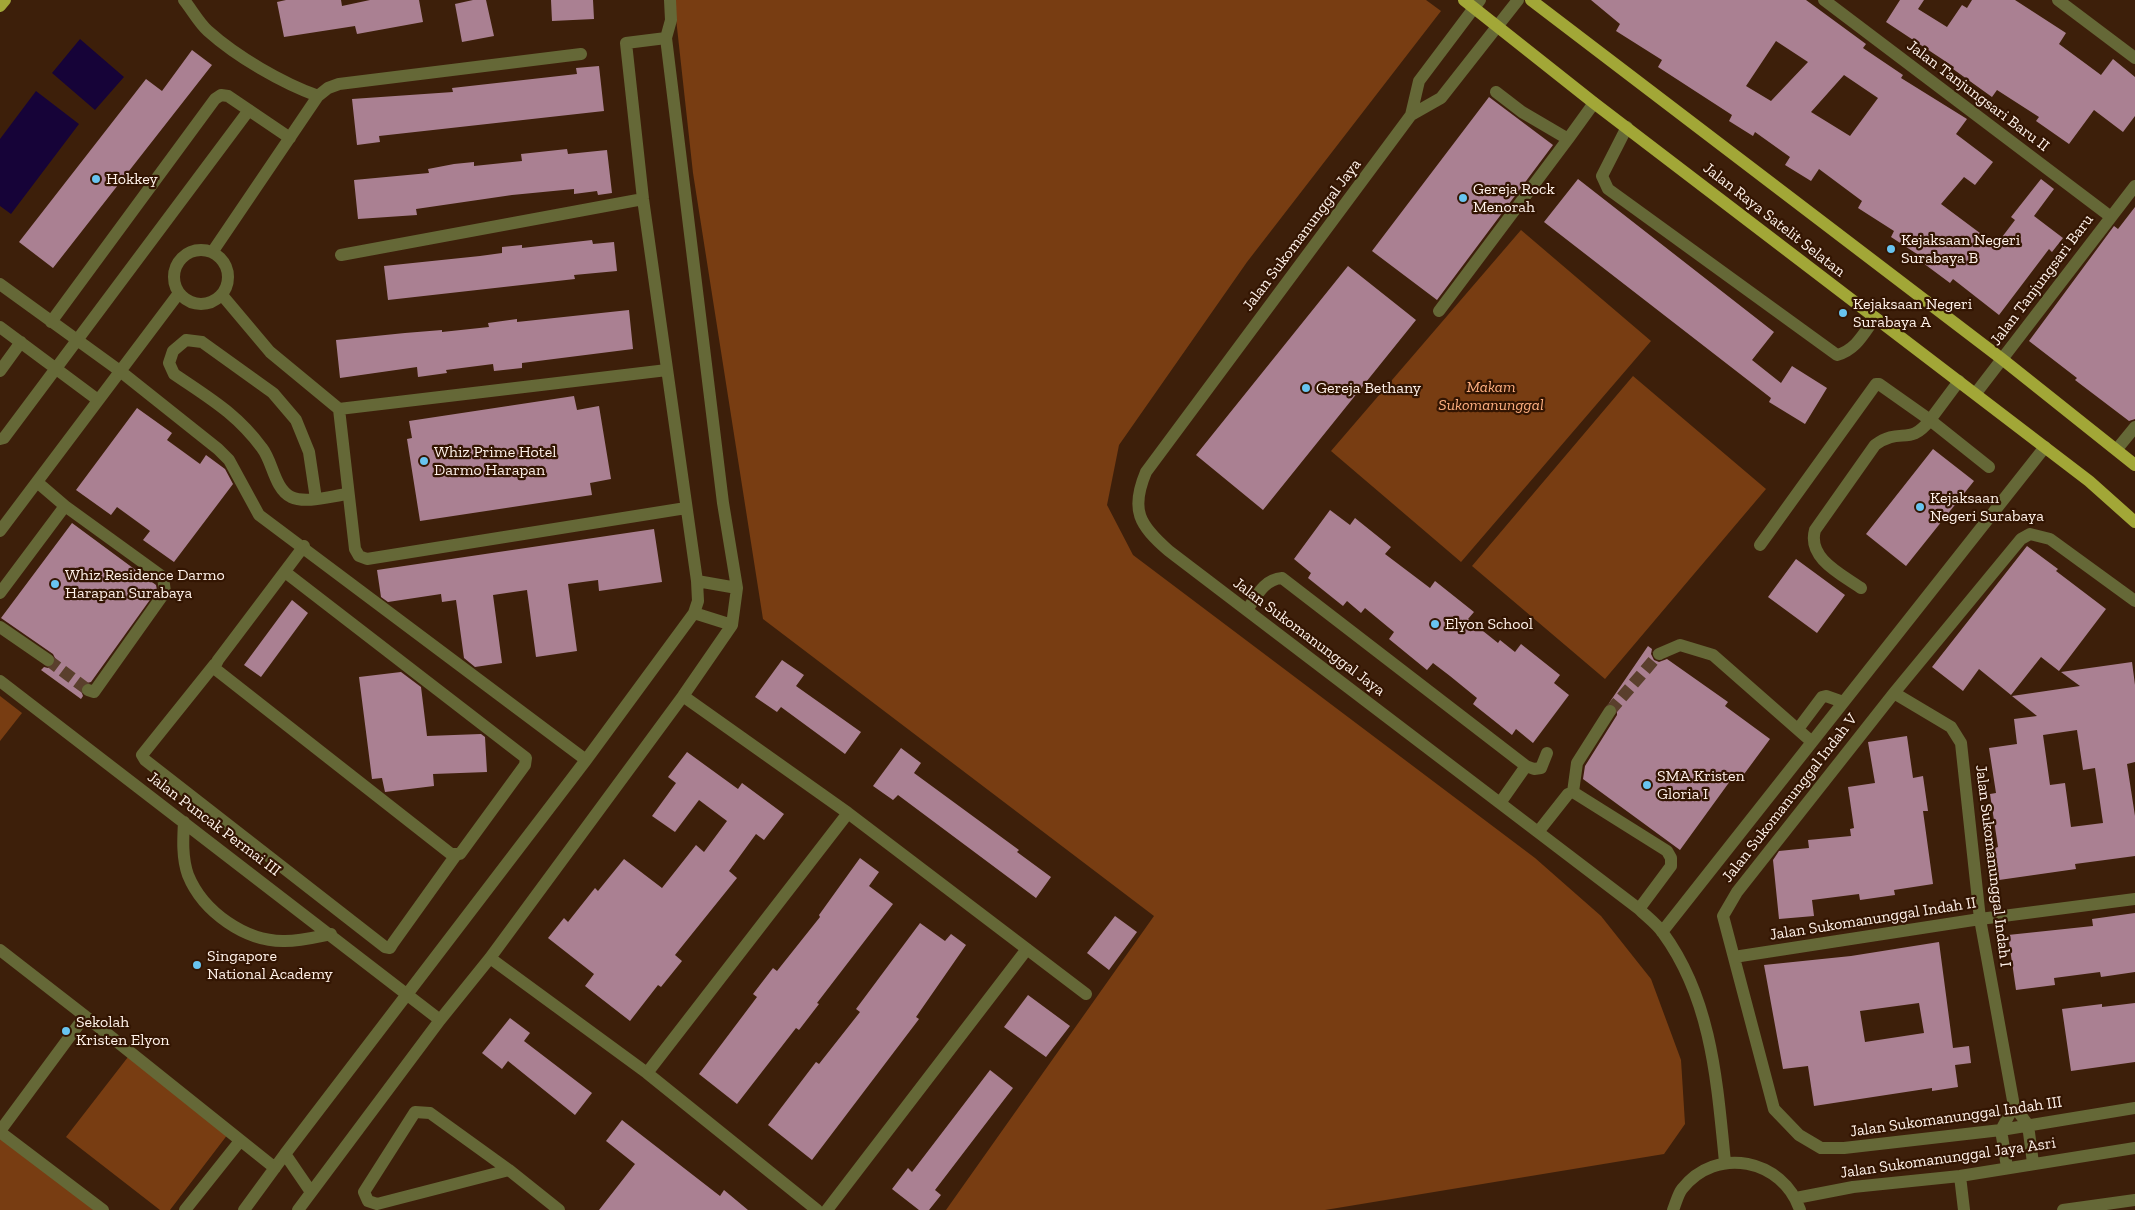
<!DOCTYPE html>
<style>
body{margin:0}
canvas{display:block;background:#3d1f0a}
</style>
<canvas width="2135" height="1210"></canvas>
<script>
const g = document.querySelector('canvas').getContext('2d');
g.lineJoin = 'round';
function fillPath(path, color) {
  g.fillStyle = color;
  g.fill(path, 'evenodd');
}
function trace(path, color, width, dash) {
  g.strokeStyle = color;
  g.lineWidth = width;
  g.lineCap = dash ? 'butt' : 'round';
  g.setLineDash(dash || []);
  g.stroke(path);
}
function drawText(font, color, halo, rows, align = 'center') {
  g.font = font + ' "Zilla Slab",serif';
  g.lineWidth = 4.5;
  g.setLineDash([]);
  g.textBaseline = 'middle';
  g.strokeStyle = halo;
  g.fillStyle = color;
  for (const [text, x, y, turn = 0] of rows) {
    g.save();
    g.translate(x, y);
    g.rotate((+turn || 0) * Math.PI / 180);
    g.textAlign = isNaN(turn) ? turn : align;
    if (halo) g.strokeText(text, 0, 0);
    g.fillText(text, 0, 0);
    g.restore();
  }
}
fillPath(new Path2D(`
 M674 0H1426L1441 11 1247 262 1119 445 1107 505 1133 555 1535 858 1601 916 1651 979 1681 1060 1685 1124 1664 1154 1325 1210H946L1154 916 763 619 693 173Z
 M1521 230 1651 341 1461 562 1331 451Z
 M1633 376 1766 489 1605 679 1472 566Z
 M0 696 22 713 0 741Z
 M128 1057 228 1134 170 1210H160L66 1137Z
 M0 1133 99 1210H0Z`), '#783d12');
fillPath(new Path2D(`
 M80 39 124 77 95 110 52 73Z
 M36 91 79 124 11 214 0 206V139Z`), '#160338');
fillPath(new Path2D(`
 M286 0H341L342 6 370 0H419L423 22 357 34 355 26 284 37 277 2Z
 M473 0H486L494 36 462 42 455 4Z
 M551 0H593L594 19 552 21Z
 M1591 0H1806L1866 44 1863 48 1903 75 1901 78 1967 119 1956 134 1993 162 1975 185 1964 177 1941 204 1996 245 2015 220 2011 217 2041 179 2054 189 2034 216 2063 238 2052 252 2049 249 1999 315 1953 279 1950 283 1915 257 1917 254 1891 237 1894 231 1858 208 1862 201 1819 169 1811 181 1785 165 1790 157 1755 132 1753 136 1729 121 1732 115 1658 67 1662 60 1616 31 1620 24ZM1776 41 1808 62 1771 101 1746 86ZM1844 75 1878 98 1850 136 1811 112Z
 M1900 0H1924L1918 9 1947 27 1962 5 1967 8 1972 0H2015L2066 33 2059 44 2101 75 2113 59 2135 77V116L2123 132 2094 110 2069 144 2036 121 2039 117 1997 90 1992 97 1953 69 1954 67 1886 22Z
 M192 50 212 65 53 268 19 242 146 79 162 91Z
 M599 66 604 111 379 136 380 142 357 145 352 99 453 92 452 88 577 74 576 68Z
 M1489 97 1553 145 1437 300 1372 251Z
 M567 149 568 154 607 150 612 193 598 195 597 191 574 194V189L512 195 416 209 417 215 358 219 354 180 429 173 428 169 454 164 474 162V166L522 161 521 154Z
 M1578 179 1774 332 1752 360 1781 383 1792 366 1827 388 1805 424 1769 402 1771 398 1544 222Z
 M2135 207V419L2129 421 2075 380 2077 378 2029 341 2114 226 2118 229Z
 M592 240 593 244 614 242 617 271 574 275 575 279 388 300 384 266 480 256 502 253V247L522 245V248Z
 M1348 266 1416 320 1263 510 1196 455Z
 M629 310 633 349 522 363V368L494 371 493 364 446 370 447 373 418 377 417 367 340 378 336 340 405 333 442 330V332L489 327 488 323 517 319V322Z
 M574 396 577 410 599 406 611 479 590 483 592 495 420 521 407 439 412 438 409 421Z
 M137 408 172 433 167 440 200 464 206 455 225 469 233 484 174 562 143 540 150 531 117 507 111 515 76 490Z
 M1933 449 1974 481 1906 566 1866 534Z
 M1330 510 1350 525 1355 518 1391 547 1385 554 1430 588 1435 581 1474 612 1468 619 1498 643 1500 640 1515 652 1521 644 1560 675 1554 683 1569 695 1533 743 1516 729 1512 735 1473 704 1477 698 1450 676 1433 663 1427 670 1389 639 1394 632 1365 608 1361 613 1347 601 1343 606 1308 578 1311 573 1294 559Z
 M72 523 156 585 157 590 91 682 82 684 80 688 83 696 81 699 41 670 44 667 48 668 54 665 56 660 53 654 1 618Z
 M654 529 662 582 599 591 598 580 568 584 577 651 536 657 527 590 493 595 502 663 475 667 464 658 456 600 442 602 441 594 388 602 381 597 377 570Z
 M2027 546 2058 569 2056 571 2106 609 2059 671 2041 657 2011 695 1979 669 1963 691 1932 667Z
 M1796 559 1845 595 1817 633 1768 597Z
 M292 600 308 613 261 677 244 665Z
 M1648 646 1652 649 1651 654 1654 660 1659 662 1667 659 1728 702 1725 706 1770 739 1739 781 1733 777 1680 850 1583 779 1585 766 1617 715V707L1609 703Z
 M782 660 804 675 796 686 861 732 845 754 781 707 777 712 755 697Z
 M2132 662 2135 685V762L2127 764 2135 816V856L2075 864 2076 869 1999 880 1995 848 1998 847 1990 794 1996 793 1989 748 2017 744 2014 719 2037 716 2012 696 2080 686 2061 672ZM2077 730 2083 770 2095 768 2103 823 2071 827 2065 783 2050 785 2043 735Z
 M401 672 421 687 427 736 481 734 485 737 487 772 433 774 434 786 385 792 382 778 372 779 359 677Z
 M1907 736 1913 778 1923 776 1928 811H1923L1933 884 1894 890 1895 895 1860 900 1859 894 1812 900 1814 916 1779 919 1773 860 1779 851 1809 848 1808 840 1851 836 1850 829 1854 828 1848 787 1875 783 1868 742Z
 M901 748 921 763 914 773 1019 850 1017 852 1051 877 1036 898 898 795 893 800 873 786Z
 M687 752 738 789 742 783 784 814 764 840 756 834 729 871 737 878 675 955 682 961 661 987 658 985 630 1021 585 986 594 974 548 938 564 918 568 922 595 888 598 891 624 859 662 888 696 845 704 852 727 821 699 800 675 832 652 816 676 783 668 777Z
 M860 858 879 872 869 886 893 904 817 1003 819 1004 799 1030 796 1028 737 1104 699 1074 757 997 753 994 773 968 777 971 820 917 819 915Z
 M2135 913V972L2101 977 2100 972 2054 978 2055 985 2016 990 2008 935 2093 926 2092 919Z
 M1115 916 1137 932 1109 970 1087 953Z
 M920 923 945 941 951 934 966 945 916 1017 919 1019 812 1160 768 1125 816 1062 819 1064 860 1012 856 1009Z
 M1939 942 1953 1048 1969 1046 1971 1063 1955 1065 1958 1087 1932 1091V1088L1814 1106 1808 1066 1783 1069 1764 965 1851 956ZM1919 1003 1924 1033 1865 1042 1860 1011Z
 M1028 995 1070 1026 1046 1057 1004 1027Z
 M2135 1003V1062L2071 1071 2062 1009 2102 1004V1007Z
 M510 1018 530 1033 524 1041 592 1093 575 1115 508 1061 502 1069 482 1053Z
 M990 1070 1013 1088 935 1190 941 1195 929 1210H919L892 1189 908 1168 912 1172Z
 M622 1120 720 1196 724 1190 748 1210H599L635 1164 606 1141Z`), '#aa8092');
trace(new Path2D(`
 M48 660 88 690
 M1610 711 1659 654`), '#5a3f2c', 12, [12, 6]);
trace(new Path2D(`
 M184 0C192 10 199 23 208 31 237 57 282 83 318 96
 M1480 0 1419 81 1411 115 1146 472C1130 510 1139 525 1169 551L1639 909C1647 917 1657 924 1663 933 1712 1000 1717 1083 1725 1162
 M1824 0 2111 217
 M2058 0 2135 58
 M1496 92 1522 112 1568 139 1594 103
 M1411 115 1441 98 1518 0
 M1627 127 1602 176 1608 189 1837 355C1856 350 1864 333 1875 318
 M174 277a27 27 0 1 1 54 0a27 27 0 1 1-54 0Z
 M213 251 318 96 328 88 339 84 581 54
 M341 255 643 199
 M0 284 120 371 218 449 229 460 259 515 586 760
 M222 295 270 352 339 409 667 370
 M1439 311 1568 139
 M51 322 215 99 221 95 228 96 290 138
 M0 327 98 400
 M0 371 21 342
 M1976 393 2135 186
 M339 409 355 549 359 556 367 559 686 508
 M0 439 4 438 249 110
 M2117 449 2135 427
 M316 499 309 452 296 420 273 393 202 342 186 340 173 351 169 363 174 374C209 398 236 413 262 448 273 462 274 488 291 497 306 504 331 496 348 494
 M65 506 163 577 165 592 94 692 88 690
 M0 531 179 293
 M1760 545 1876 384H1879L1930 420 1959 381
 M285 572 526 758 525 765 460 854H451L214 668 218 660 304 546
 M697 581 737 588
 M1861 588C1841 574 1807 558 1815 530L1875 445C1901 426 1909 447 1930 420L1989 467
 M0 593 65 506 37 482
 M2135 601 2050 539 2030 534 2021 539 1894 693 1737 892 1723 916 1774 1109 1799 1135 1821 1148H1844L2001 1130 2135 1108
 M1247 610C1256 597 1264 579 1282 578L1526 766 1500 803
 M694 613 732 625
 M0 627 48 660
 M1659 654 1680 645 1713 655 1812 742
 M215 664 142 755 145 760 385 947 390 948 393 943 456 855
 M0 681 440 1020
 M1894 693 1951 727 1961 743 1980 919 2014 1106 2028 1125 2033 1163
 M683 696 848 813 1086 994
 M1798 729 1822 697 1826 696 1843 702
 M1526 766 1534 769 1541 768 1547 753
 M1573 792 1577 763 1610 711
 M184 822C183 839 182 858 188 875 203 912 246 942 285 941 301 941 316 937 331 934
 M1538 832 1568 794 1573 792 1667 851 1671 858V866L1639 909
 M1662 932 2045 447
 M0 950 85 1016 275 1168
 M1734 957 1980 919 2135 899
 M490 958 647 1073 817 1210
 M647 1073 848 813
 M0 1131 85 1016
 M0 1132 103 1210
 M285 1154 586 760 694 613 698 601 697 581 643 199 626 43 666 38
 M2007 1167 2001 1130 2014 1106
 M509 1170 377 1204 368 1201 364 1192 415 1112 430 1113 509 1170 559 1210
 M1960 1176 1964 1210
 M1796 1198 1853 1187 1960 1176 2135 1148
 M185 1210 240 1141
 M244 1210 285 1154 311 1192
 M298 1210 440 1020 490 958 683 696 732 625 737 588 723 503 666 38 671 20 670 0
 M827 1210 1027 949
 M1673 1210C1676 1203 1678 1194 1682 1189 1716 1145 1783 1159 1800 1210
 M2063 1210 2135 1200`), '#656837', 12);
trace(new Path2D(`
 M1464 0 1594 103 2089 481 2135 522
 M1531 0 2002 359 2135 465
 M0 6 5 0`), '#a2a737', 12);
for (const [x, y, r, color] of [
 [96,179,5,"#68c4f0"],
 [1463,198,5,"#68c4f0"],
 [1891,249,5,"#68c4f0"],
 [1843,313,5,"#68c4f0"],
 [1306,388,5,"#68c4f0"],
 [424,461,5,"#68c4f0"],
 [1920,507,5,"#68c4f0"],
 [55,584,5,"#68c4f0"],
 [1435,624,5,"#68c4f0"],
 [1647,785,5,"#68c4f0"],
 [197,965,5,"#68c4f0"],
 [66,1031,5,"#68c4f0"]
]) {
  const dot = new Path2D();
  dot.arc(x, y, r, 0, 2 * Math.PI);
  g.fillStyle = color;
  g.fill(dot);
  trace(dot, '#331502', 2);
}
drawText('16px', '#fff2ea', '#331502', [
 ["Jalan Tanjungsari Baru II",1978,96,37],
 ["Jalan Raya Satelit Selatan",1774,220,38],
 ["Jalan Sukomanunggal Jaya",1302,235,-53],
 ["Jalan Tanjungsari Baru",2042,280,-53],
 ["Jalan Sukomanunggal Jaya",1309,637,37],
 ["Jalan Sukomanunggal Indah V",1790,798,-52],
 ["Jalan Puncak Permai III",214,824,37],
 ["Jalan Sukomanunggal Indah I",1993,866,83],
 ["Jalan Sukomanunggal Indah II",1873,919,-9],
 ["Jalan Sukomanunggal Indah III",1956,1117,-8],
 ["Jalan Sukomanunggal Jaya Asri",1948,1158,-8]
]);
drawText('16px', '#fff2ea', '#331502', [
 ["Hokkey",106,179],
 ["Gereja Rock",1473,189],
 ["Menorah",1473,207],
 ["Kejaksaan Negeri",1901,240],
 ["Surabaya B",1901,258],
 ["Kejaksaan Negeri",1853,304],
 ["Surabaya A",1853,322],
 ["Gereja Bethany",1316,388],
 ["Whiz Prime Hotel",434,452],
 ["Darmo Harapan",434,470],
 ["Kejaksaan",1930,498],
 ["Negeri Surabaya",1930,516],
 ["Whiz Residence Darmo",65,575],
 ["Harapan Surabaya",65,593],
 ["Elyon School",1445,624],
 ["SMA Kristen",1657,776],
 ["Gloria I",1657,794],
 ["Singapore",207,956],
 ["National Academy",207,974],
 ["Sekolah",76,1022],
 ["Kristen Elyon",76,1040]
], 'left');
drawText('italic 16px', '#ffb081', '#331502', [
 ["Makam",1491,387],
 ["Sukomanunggal",1491,405]
]);
</script>
